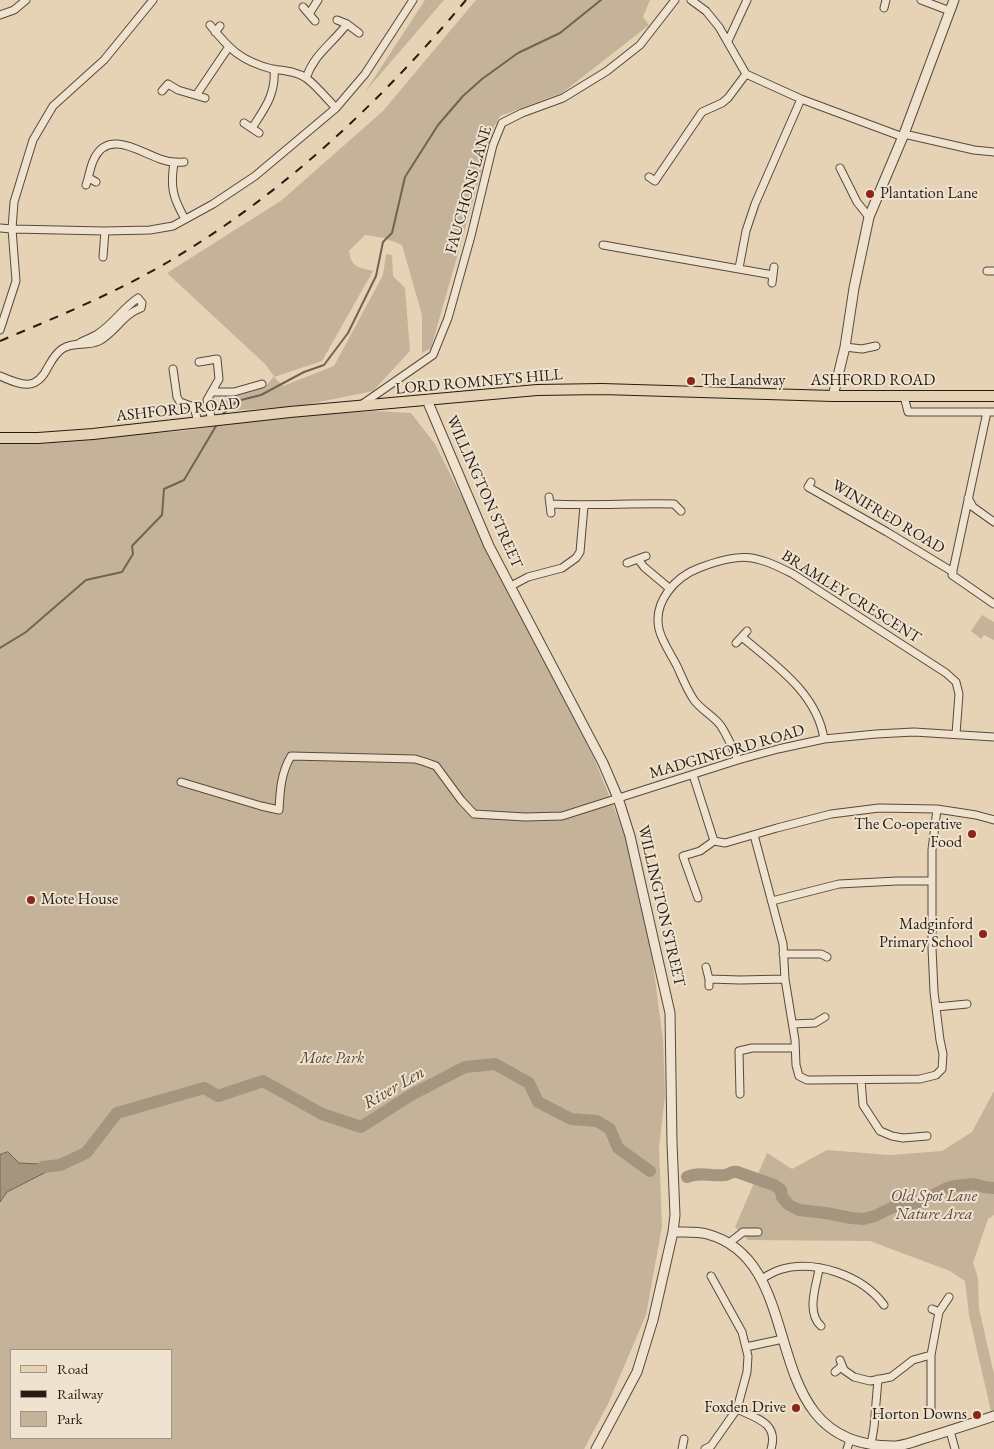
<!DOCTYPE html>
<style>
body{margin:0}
#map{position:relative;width:994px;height:1449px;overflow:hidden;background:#e6d2b4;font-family:"EB Garamond",serif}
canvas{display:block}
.legend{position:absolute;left:10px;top:1349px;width:162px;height:90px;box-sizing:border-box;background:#efe2ce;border:1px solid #9f9384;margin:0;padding:6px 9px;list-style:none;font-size:15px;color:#261c16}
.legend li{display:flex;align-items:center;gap:10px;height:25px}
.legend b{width:25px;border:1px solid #9f9384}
</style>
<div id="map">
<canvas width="994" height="1449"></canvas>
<ul class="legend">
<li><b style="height:6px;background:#e6d2b4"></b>Road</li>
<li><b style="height:6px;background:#261c16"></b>Railway</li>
<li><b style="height:14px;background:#c5b399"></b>Park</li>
</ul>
</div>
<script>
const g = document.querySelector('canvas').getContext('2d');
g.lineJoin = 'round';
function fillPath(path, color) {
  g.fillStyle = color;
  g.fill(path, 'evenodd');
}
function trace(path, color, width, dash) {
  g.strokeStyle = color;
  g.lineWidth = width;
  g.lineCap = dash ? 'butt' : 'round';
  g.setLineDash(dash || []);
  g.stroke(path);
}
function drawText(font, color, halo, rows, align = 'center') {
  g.font = font + ' "EB Garamond",serif';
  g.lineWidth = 4;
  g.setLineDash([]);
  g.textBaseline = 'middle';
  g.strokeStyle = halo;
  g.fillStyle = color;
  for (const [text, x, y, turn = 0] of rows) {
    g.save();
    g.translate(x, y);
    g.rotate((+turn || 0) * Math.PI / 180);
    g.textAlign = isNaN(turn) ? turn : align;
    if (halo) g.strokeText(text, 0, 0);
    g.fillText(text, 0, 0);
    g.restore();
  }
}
fillPath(new Path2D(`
 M425 0H444L365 92Z
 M476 0H650L643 17 649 25 562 93 500 116 494 127 431 348 422 353V315L402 245 384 238 365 235 349 251C351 268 359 267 373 271L322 361 274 377 283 386 334 366 383 275 386 254 392 255 393 276 405 288 410 351 373 391 300 406 212 412 230 396 267 385 274 376 265 364 167 273 282 200 383 111Z
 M375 411 411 413 435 444 593 756 617 815 629 849 650 942 663 1040 665 1095 659 1148 662 1226 646 1315 608 1404 584 1449H0V443L184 431 279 417ZM11 1350H171V1438H11Z
 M982 615 994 622V640L984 635 981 639 971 631Z
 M994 1091V1215L988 1219 973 1263 978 1278 979 1309 994 1374V1416H992L969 1315 965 1281 950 1271 870 1241 748 1240 735 1227 767 1153 792 1169 827 1150 890 1155 942 1151 972 1132Z`), '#c5b399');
const water = new Path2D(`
 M8 1152 19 1163 60 1165 7 1192 0 1202V1155Z`);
fillPath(water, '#a5947e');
trace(water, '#726454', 1);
trace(new Path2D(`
 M223 414 237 401 261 395 304 372 324 365 348 333 376 276 383 242 392 233 405 177 438 125 463 96 482 79 518 53 560 33 601 0
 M0 648 26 632 86 580 122 572 133 554 132 546 162 515 164 489 184 480 216 426`), '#726454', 2);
trace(new Path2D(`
 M43 1167 60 1165 86 1153 117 1113 204 1088 218 1096 263 1081 322 1114 361 1127 411 1095 465 1067 495 1064 529 1083 538 1102 571 1119 597 1121 610 1129 618 1148 650 1171
 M687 1177C700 1171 711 1177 725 1175 730 1174 731 1171 737 1172L774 1185 781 1190 782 1197 789 1205 799 1210 826 1213 851 1218 863 1219 875 1216 893 1207 919 1202 945 1189 954 1186 974 1184 984 1187 994 1188`), '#a5947e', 12);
const minor = new Path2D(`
 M691 0 706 11 719 27 746 74 801 99 903 137
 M921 0 950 11
 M303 7 315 21
 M884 8 886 0
 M309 14 318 0
 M0 15 14 10 26 0
 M337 20 347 24 359 33
 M210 25C229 49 241 61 272 69 284 71 295 71 306 78 317 86 327 99 336 108
 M215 32 220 26
 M728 41 747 0
 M306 78C315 53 331 45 347 24
 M162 91 168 84 178 90 205 98
 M197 94 228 48
 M244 123 259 133
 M252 128C265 108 276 94 274 69
 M904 134 974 150 994 152
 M174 163C170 187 173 198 185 219
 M840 168 857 202 869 217
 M649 177 655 181 702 112 722 103 728 98 746 74
 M89 178 96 182
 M86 185C89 177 90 167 94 159 108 129 140 152 160 159 168 162 175 163 184 162
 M0 228 12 229 105 231 150 230 173 226 213 204 255 176 336 108 365 74 413 0
 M603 245 773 275
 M103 257 105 231
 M739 268 746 231 755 204 801 99
 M987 271H994
 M772 283 774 267
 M0 330 16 281 12 229 14 202 33 140 53 106 104 60 153 0
 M845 347 862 349 876 346
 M199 362 217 359 219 379 207 400 212 421
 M173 369 177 397 180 402 194 407 198 422
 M0 376C21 385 36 392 48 367 52 360 55 354 62 349 73 341 86 347 99 341 115 333 123 314 141 308L142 303 138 298C123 308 114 323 99 333 93 338 85 339 78 344
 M213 392H234L262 384
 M904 396 908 412H994
 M361 405 433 355 448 318 471 236 493 145 502 123 522 113 563 98 607 71 640 45 675 0
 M987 412 952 575 994 604
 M811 482 808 487 887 532 953 572
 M549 497 551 513
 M968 498 973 507 994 522
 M550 504C591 506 633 503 674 504L681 511
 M638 559 644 567 669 588
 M627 563 646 556
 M511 586 528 577 562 568 576 558 580 552 584 506
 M742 637C775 665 817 693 824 739
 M736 643 747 631
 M738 760C733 749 728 737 721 726 714 716 701 710 694 700 687 690 682 677 677 666 671 654 662 642 659 629 653 602 675 577 699 568 741 552 754 554 793 574L946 673 956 682 959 694 956 734
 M693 775 714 841
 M181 782 261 806 279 810C280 790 281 773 291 756L415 759 425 762 436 766 461 800 474 814 525 817 562 816 738 760 778 749 824 739 876 734 914 732 994 737
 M754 835 783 944 785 979 795 1040 796 1065 799 1076 807 1080H813L920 1079 936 1075 942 1069 943 1054 940 1040 934 992 932 948V850L937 809
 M714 841 725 843 777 828 831 814 879 808 937 809 976 815 994 820
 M698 898 683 856 700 851 714 841
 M772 901 839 884 897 881H931
 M783 954H821L827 957
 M706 967 709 979V986
 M709 979 740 980 785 979
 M936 1007 967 1004
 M793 1024 815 1023 825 1017
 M861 1080 863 1105 880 1131 892 1136 903 1138 927 1136
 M740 1094 739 1051 752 1048H794
 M729 1243 743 1232H758
 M819 1269C816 1287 806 1312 821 1326
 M761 1279C767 1276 773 1272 779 1270 814 1259 862 1275 884 1305
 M932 1309 939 1312
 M746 1347 783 1339
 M840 1360 844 1370 854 1377 870 1381 891 1377 913 1360 931 1355
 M835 1372 842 1366
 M737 1409C756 1418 779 1423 771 1449
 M931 1414V1355L939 1312 949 1297
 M950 1431 955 1449
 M871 1445 874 1427 878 1379
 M682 1449 684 1439
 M705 1449 711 1446 737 1409 747 1372 748 1356 742 1332 711 1276
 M847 1449 850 1440`);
const tertiary = new Path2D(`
 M833 396 845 347 854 288 869 217 904 134 954 0
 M427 400 489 546 603 763 618 798 630 836 670 1013 672 1143 675 1215 673 1232 653 1320 637 1372 596 1449
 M673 1232C683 1232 697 1231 707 1234 815 1263 749 1449 896 1446 905 1445 914 1442 922 1439 946 1432 970 1424 994 1416`);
const primary = new Path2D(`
 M0 438H38L93 434 290 412 537 390 602 389 833 396H994`);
trace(minor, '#564a3e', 9);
trace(tertiary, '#564a3e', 11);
trace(primary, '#261c16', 12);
trace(minor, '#efe2ce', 7);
trace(tertiary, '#efe2ce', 9);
trace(primary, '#e6d2b4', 10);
trace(new Path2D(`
 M0 341C57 317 115 293 168 262 284 193 380 103 466 0`), '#261c16', 2, [9, 9]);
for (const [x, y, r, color] of [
 [870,194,5,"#8f2418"],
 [691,381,5,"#8f2418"],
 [972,834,5,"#8f2418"],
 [31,900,5,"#8f2418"],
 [983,934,5,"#8f2418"],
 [796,1408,5,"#8f2418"],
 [977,1415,5,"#8f2418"]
]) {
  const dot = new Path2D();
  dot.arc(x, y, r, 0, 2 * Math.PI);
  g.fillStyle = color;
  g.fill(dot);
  trace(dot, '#efe2ce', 2);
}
drawText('16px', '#261c16', '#efe2ce', [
 ["FAUCHONS LANE",469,190,-74],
 ["ASHFORD ROAD",873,381],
 ["LORD ROMNEY'S HILL",479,382,-5],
 ["ASHFORD ROAD",178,410,-6],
 ["WILLINGTON STREET",484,492,66],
 ["WINIFRED ROAD",888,517,31],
 ["BRAMLEY CRESCENT",851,597,32],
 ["MADGINFORD ROAD",727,752,-16],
 ["WILLINGTON STREET",661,906,77]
]);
drawText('16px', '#261c16', '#efe2ce', [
 ["Plantation Lane",880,194,"left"],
 ["The Landway",701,381,"left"],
 ["The Co-operative",962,825],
 ["Food",962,843],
 ["Mote House",41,900,"left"],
 ["Madginford",973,925],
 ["Primary School",973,943],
 ["Foxden Drive",786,1408],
 ["Horton Downs",967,1415]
], 'right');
drawText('italic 16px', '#56493d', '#efe2ce', [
 ["Mote Park",332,1059],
 ["Old Spot Lane",934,1197],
 ["Nature Area",934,1215]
]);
drawText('italic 18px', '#52463a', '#efe2ce', [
 ["River Len",394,1088,-30]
]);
</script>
